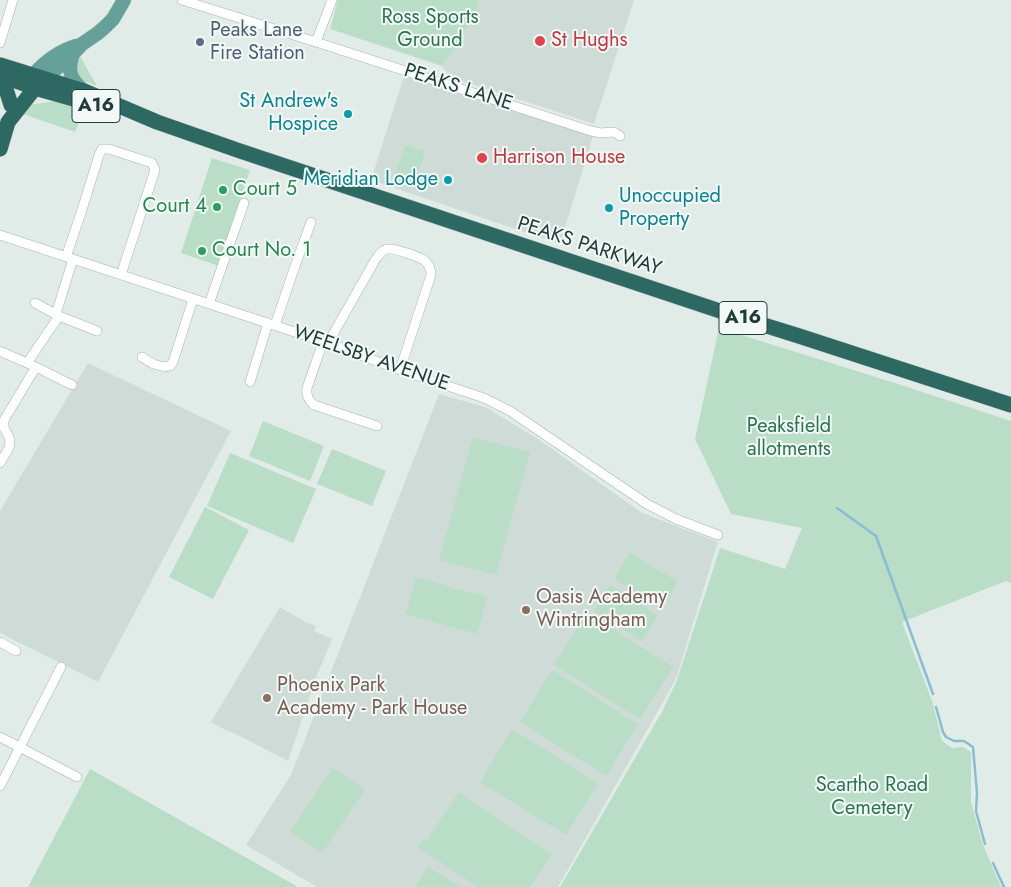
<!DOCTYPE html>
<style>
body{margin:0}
canvas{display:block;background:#e1ece8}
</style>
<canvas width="1011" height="887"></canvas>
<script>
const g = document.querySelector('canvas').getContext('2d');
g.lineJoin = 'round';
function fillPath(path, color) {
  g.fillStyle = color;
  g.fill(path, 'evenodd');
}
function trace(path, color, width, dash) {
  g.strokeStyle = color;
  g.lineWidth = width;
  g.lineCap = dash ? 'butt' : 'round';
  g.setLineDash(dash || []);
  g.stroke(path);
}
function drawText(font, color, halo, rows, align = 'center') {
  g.font = font + ' Jost,sans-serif';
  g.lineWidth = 4;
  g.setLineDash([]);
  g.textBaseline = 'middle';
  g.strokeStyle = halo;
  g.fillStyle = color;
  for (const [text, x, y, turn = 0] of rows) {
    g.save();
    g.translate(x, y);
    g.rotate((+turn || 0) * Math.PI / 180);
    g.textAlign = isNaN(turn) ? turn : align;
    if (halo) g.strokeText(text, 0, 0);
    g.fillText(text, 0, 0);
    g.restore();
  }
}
fillPath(new Path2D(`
 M479 0H634L594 124 450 77 442 66 475 17Z
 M404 76 593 136 560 244 371 180Z
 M88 363 231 431 98 682 0 633V511Z
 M439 394 485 407 538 439 642 513 718 542 676 679 558 887H317L246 845 291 775Z
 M280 607 305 622 316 626 314 631 332 639 317 675 288 761 236 734 225 730 211 722Z`), '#cfdbd7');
fillPath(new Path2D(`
 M338 0H479L475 17 442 66 330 29Z
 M80 56 97 86 84 81 76 71 77 58Z
 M56 101 83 111 75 132 20 113 29 105Z
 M405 145 425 151 413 188 393 182Z
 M212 158 250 170 219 266 181 253Z
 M719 328 898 384 1011 421V583L1006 581 902 622 932 701 942 741 952 748 963 747 971 752V802L983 845 1001 887H560L663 710 677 680 720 548 785 569 802 528 731 514 695 439Z
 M263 421 324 446 310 481 249 456Z
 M473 437 530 452 496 575 439 560Z
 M332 449 386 471 372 506 317 484Z
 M230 453 316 489 293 543 207 506Z
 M205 507 249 530 213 599 169 577Z
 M630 552 678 582 662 608 614 579Z
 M416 577 487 597 477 634 406 614Z
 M610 585 658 615 642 641 594 611Z
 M587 613 673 667 640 719 554 665Z
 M552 670 638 724 606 776 520 722Z
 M512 729 598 783 566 835 480 782Z
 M333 768 365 789 322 853 290 832Z
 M90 769 298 887H28Z
 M459 792 552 854 530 887H478L418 847 423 839 427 840Z
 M428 867 461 887H415Z`), '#baddc7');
trace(new Path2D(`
 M837 508 876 536 933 694
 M936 707 943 732 946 737 954 741H964L973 747 977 793 976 811 985 844
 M993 863 1004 887`), '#89bdd1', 2.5);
const street = new Path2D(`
 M182 0 316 42 591 131 601 133 614 132 620 136
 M316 42 332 0
 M0 43 13 0
 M0 235 328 343 400 370 484 398 510 411 647 504 676 519 718 535
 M66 257 82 210 99 155 102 149H109L152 163 155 170 121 275
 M35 303 59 316 97 331
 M209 304 244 203
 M56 314 73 259
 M275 325 294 269 311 222
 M323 342 307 388C306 395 308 400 314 405L377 426
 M328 343 374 262C377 257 381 250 388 249 394 248 421 257 425 261 429 265 431 270 431 275L400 370
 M0 351 36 367 72 385
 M142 357C151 363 158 368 170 366L173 362 193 299
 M27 363 59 316
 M250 382 268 323
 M0 463 9 448 10 442 9 437 4 428V420L36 367
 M0 642 16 651
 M0 737 77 777
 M0 786 61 667`);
const primary = new Path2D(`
 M73 53C67 71 70 79 84 91
 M34 74C45 62 60 51 76 46
 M45 78 69 58 82 44 98 33 106 26 113 19 124 0`);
const highway = new Path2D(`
 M0 65 84 91 157 122 240 151 735 316 799 336 1011 405
 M0 75 35 88 105 108
 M0 78 5 86 11 105
 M0 149 8 122 35 88 42 82`);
trace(street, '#a4b4b0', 10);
trace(primary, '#c1c8c7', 15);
trace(highway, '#c1c8c7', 16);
trace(street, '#fff', 9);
trace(primary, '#65a199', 14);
trace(highway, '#2d6863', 15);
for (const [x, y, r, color] of [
 [540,41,6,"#e0444e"],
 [200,42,5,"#5c6f8a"],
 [348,114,5,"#0f9aa8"],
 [482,158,6,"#e0444e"],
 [448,180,5,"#0f9aa8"],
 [223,190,5,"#2e9e5b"],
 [217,207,5,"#2e9e5b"],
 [609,208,5,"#0f9aa8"],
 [202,251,5,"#2e9e5b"],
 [526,610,5,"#8d6e63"],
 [267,698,5,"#8d6e63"]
]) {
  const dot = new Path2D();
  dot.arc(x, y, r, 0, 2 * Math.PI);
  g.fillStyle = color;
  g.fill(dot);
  trace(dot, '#f1f8f6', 2);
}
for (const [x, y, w] of [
 [96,106,48],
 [743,318,48]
]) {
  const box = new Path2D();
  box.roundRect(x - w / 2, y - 16.5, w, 33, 4);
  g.fillStyle = '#f1f8f6';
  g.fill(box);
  trace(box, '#213c38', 1);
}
drawText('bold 19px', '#213c38', null, [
 ["A16",96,106],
 ["A16",743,318]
]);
drawText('20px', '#2b7350', '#f1f8f6', [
 ["Ross Sports",430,18],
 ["Ground",430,41],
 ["Peaksfield",789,427],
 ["allotments",789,450],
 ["Scartho Road",872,786],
 ["Cemetery",872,809]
]);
drawText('20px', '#4e5e75', '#f1f8f6', [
 ["Peaks Lane",210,31],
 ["Fire Station",210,54]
], 'left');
drawText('20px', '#be3a42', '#f1f8f6', [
 ["St Hughs",551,41],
 ["Harrison House",493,158]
], 'left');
drawText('20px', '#213c38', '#f1f8f6', [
 ["PEAKS LANE",458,88,18],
 ["PEAKS PARKWAY",589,247,18],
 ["WEELSBY AVENUE",371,359,19]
]);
drawText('20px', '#0d838f', '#f1f8f6', [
 ["St Andrew's",338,102],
 ["Hospice",338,125],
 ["Meridian Lodge",438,180],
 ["Unoccupied",619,197,"left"],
 ["Property",619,220,"left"]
], 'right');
drawText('20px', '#27864d', '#f1f8f6', [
 ["Court 5",233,190],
 ["Court 4",207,207,"right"],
 ["Court No. 1",212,251]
], 'left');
drawText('20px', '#785e54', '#f1f8f6', [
 ["Oasis Academy",536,598],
 ["Wintringham",536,621],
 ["Phoenix Park",277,686],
 ["Academy - Park House",277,709]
], 'left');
</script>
